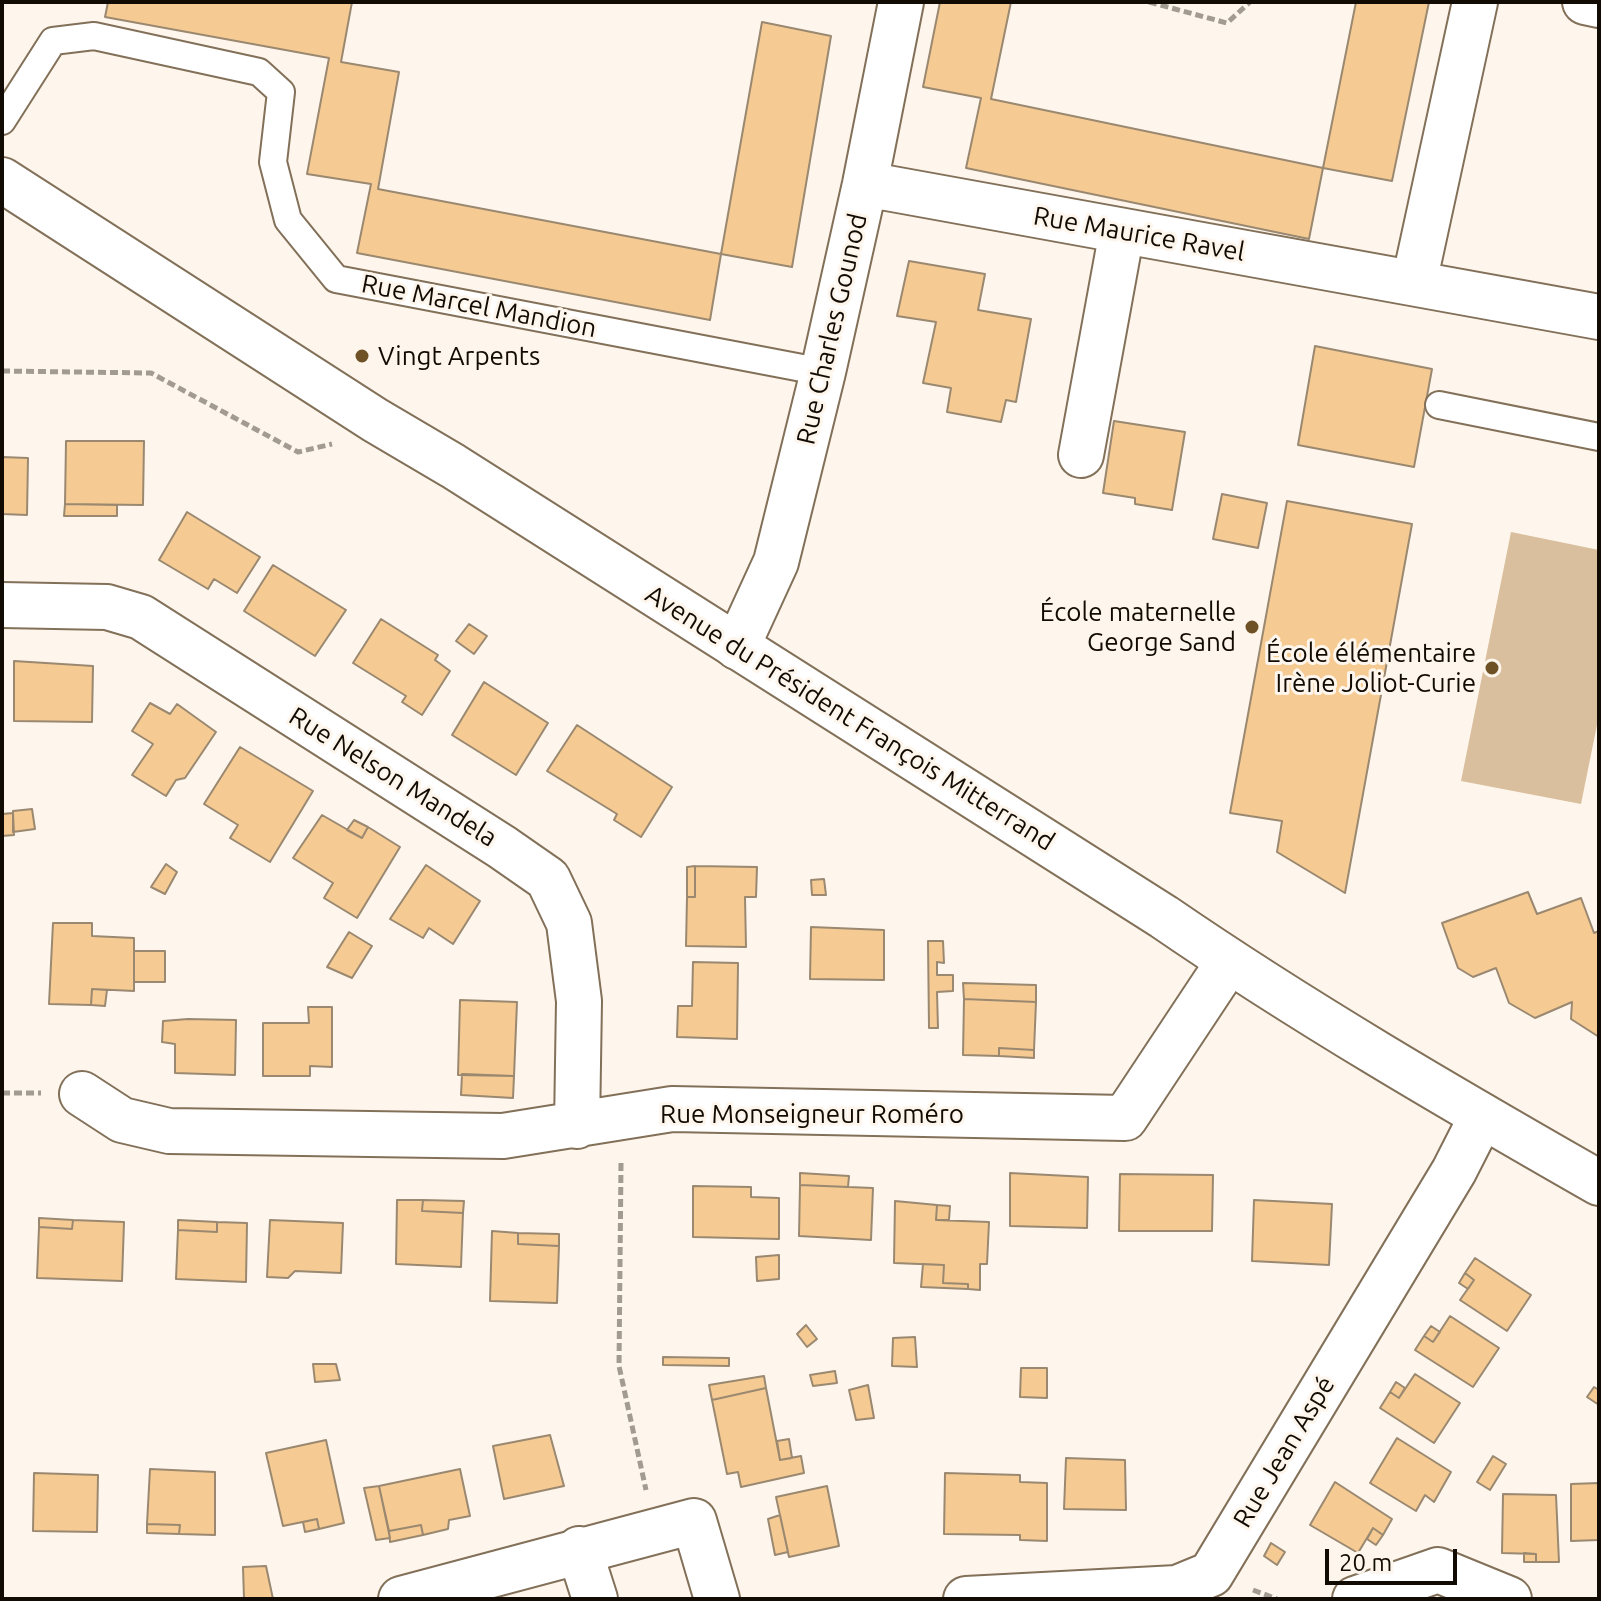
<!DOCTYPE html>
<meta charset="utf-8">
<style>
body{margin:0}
#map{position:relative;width:1601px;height:1601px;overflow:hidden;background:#fef6ec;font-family:Ubuntu,sans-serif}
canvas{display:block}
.frame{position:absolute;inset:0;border:4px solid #110b04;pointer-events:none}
.scale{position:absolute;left:1325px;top:1549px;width:132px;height:36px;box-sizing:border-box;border:4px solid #110b04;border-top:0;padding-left:10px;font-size:24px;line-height:28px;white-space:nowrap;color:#110b04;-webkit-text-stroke:6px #fef6ec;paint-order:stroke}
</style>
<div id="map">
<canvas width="1601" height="1601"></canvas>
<div class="frame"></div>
<div class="scale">20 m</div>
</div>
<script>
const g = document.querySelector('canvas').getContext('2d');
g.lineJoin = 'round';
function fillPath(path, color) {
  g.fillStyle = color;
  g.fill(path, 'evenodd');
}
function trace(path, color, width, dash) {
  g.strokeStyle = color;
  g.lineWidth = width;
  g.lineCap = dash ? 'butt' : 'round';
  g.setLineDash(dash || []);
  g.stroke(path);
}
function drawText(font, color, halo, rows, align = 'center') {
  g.font = font + ' Ubuntu,sans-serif';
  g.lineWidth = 6;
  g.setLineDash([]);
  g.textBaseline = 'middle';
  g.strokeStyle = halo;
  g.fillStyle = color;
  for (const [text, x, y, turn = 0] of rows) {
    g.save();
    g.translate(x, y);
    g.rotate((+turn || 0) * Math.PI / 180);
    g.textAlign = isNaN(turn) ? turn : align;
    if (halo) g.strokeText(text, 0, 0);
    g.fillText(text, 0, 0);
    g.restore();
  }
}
fillPath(new Path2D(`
 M1511 532 1599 550V715L1581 804 1461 781Z`), '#d9bf9d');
const building = new Path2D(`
 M108 2H352L341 62 399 72 378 189 721 254 710 320 357 253 371 184 307 174 329 58 105 17Z
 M940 2H1011L991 99 1323 168 1309 239 966 168 981 98 923 87Z
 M1356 2H1429L1392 181 1323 168Z
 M762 22 831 36 792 267 721 254Z
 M909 261 985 274 978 310 1031 319 1016 402 1006 400 1001 422 947 412 951 388 923 383 936 322 897 316Z
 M1315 346 1432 369 1414 467 1298 445Z
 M1114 421 1185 432 1172 510 1135 504V498L1103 493Z
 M66 441H144L143 505 65 504Z
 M2 457 28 458 27 515 2 514Z
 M1222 494 1267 503 1258 548 1213 539Z
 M1287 501 1412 524 1345 893 1277 852 1282 821 1230 813Z
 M65 504 117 505V516H64Z
 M187 512 260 557 237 593 214 579 208 589 159 560Z
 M273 565 346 610 315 656 244 611Z
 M381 619 438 655 435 660 450 671 422 715 402 702 406 696 353 663Z
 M469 624 487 636 474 654 456 641Z
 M14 661 93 666 92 722 14 721Z
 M484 682 548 723 516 775 452 735Z
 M150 703 170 714 177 704 216 732 185 778 176 780 166 796 132 775 153 744 132 731Z
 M577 725 672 787 641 837 614 820 617 814 547 771Z
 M240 747 313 791 270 862 230 838 238 825 204 804Z
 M32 809 35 829 13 832V811Z
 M13 813 14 835 2 836V814Z
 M322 815 362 838 368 827 400 847 357 918 324 898 333 883 293 858Z
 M354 820 368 827 362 838 347 830Z
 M166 864 177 872 165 894 151 887Z
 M426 865 480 901 453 944 429 928 423 938 390 919Z
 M695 866V897H687V867Z
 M695 866 757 867 756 897H745L746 947 686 946 687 897H695Z
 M824 879 826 895H812L811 880Z
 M1528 892 1537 914 1581 898 1594 933 1599 931V1037L1571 1019 1572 1002 1535 1018 1509 1003 1496 968 1473 977 1458 968 1442 923Z
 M53 923H92V936L134 938V991L92 989 91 1005 49 1004Z
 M811 927 884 930V980L810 979Z
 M349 932 372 946 352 978 327 967Z
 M928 941H943L944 963 937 962V975H953V991L937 992 938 1028H929Z
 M134 951H165V982H134Z
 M693 962 738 963 737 1039 677 1037 678 1006H692Z
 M963 983 1036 985V1002L964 999Z
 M92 989 107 990 105 1006 91 1005Z
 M964 999 1036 1002 1034 1050 999 1048V1056L963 1055Z
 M460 1000 517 1002 514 1076 458 1075Z
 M308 1007H332V1067L310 1066V1076H263V1023H309Z
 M188 1019 236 1020 235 1075 175 1073V1044L162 1042 163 1021Z
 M999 1048 1034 1050V1058L999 1056Z
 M462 1074 514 1076 513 1098 461 1095Z
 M800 1173 849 1176 848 1187 800 1185Z
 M1010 1173 1088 1177 1087 1228 1010 1226Z
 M1120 1174 1213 1175 1212 1231H1119Z
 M800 1185 873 1188 871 1240 799 1236Z
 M693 1186 751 1187V1197L779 1198V1239L693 1237Z
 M397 1200H423L422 1211 463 1213 461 1267 396 1264Z
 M423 1200 464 1201 463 1213 422 1211Z
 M1254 1200 1332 1204 1329 1265 1252 1261Z
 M895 1201 937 1205 936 1220 989 1222 987 1264H980V1290L968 1289V1284L943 1283 944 1265 894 1263Z
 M937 1205 950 1206 949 1220H936Z
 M39 1218 73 1220 72 1229 39 1227Z
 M73 1220 124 1222 122 1281 37 1278 39 1227 72 1229Z
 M178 1220 217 1222V1232L178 1230Z
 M270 1220 343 1223 341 1273 295 1271 288 1278 267 1277Z
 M217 1222 247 1223 246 1282 176 1279 178 1230 217 1232Z
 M492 1231 518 1233V1244L559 1246 557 1303 490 1301Z
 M518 1233 559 1234V1246L518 1244Z
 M779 1255V1279L757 1281 756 1257Z
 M1475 1258 1531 1295 1507 1331 1460 1300 1474 1280 1465 1273Z
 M923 1264 944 1265 943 1283 968 1284V1289L921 1287Z
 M1465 1273 1474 1280 1468 1289 1459 1283Z
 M1450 1316 1499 1348 1473 1387 1415 1350 1424 1336 1433 1342Z
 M806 1325 817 1339 807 1347 797 1334Z
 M1431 1326 1440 1332 1433 1342 1424 1336Z
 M915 1337 917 1367 892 1366 893 1338Z
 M663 1357 729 1358V1366L663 1365Z
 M313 1364H336L340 1380 315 1382Z
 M1021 1368H1047V1398L1020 1397Z
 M835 1371 837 1383 813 1386 810 1375Z
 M1415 1374 1460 1403 1434 1443 1380 1408 1390 1392 1399 1398Z
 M764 1376 766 1388 712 1400 709 1385Z
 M1396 1382 1405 1388 1399 1398 1390 1392Z
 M868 1385 874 1418 856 1420 849 1390Z
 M1594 1387 1599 1390V1405L1587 1397Z
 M766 1388 780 1460 801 1456 804 1473 741 1487 738 1472 727 1474 712 1400Z
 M550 1435 564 1486 504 1499 493 1446Z
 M1397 1438 1451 1472 1434 1502 1425 1495 1416 1511 1370 1483Z
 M789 1439 792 1458 780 1460 777 1441Z
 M326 1440 344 1523 319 1529 317 1519 283 1526 266 1453Z
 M1493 1456 1506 1464 1490 1490 1477 1482Z
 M1066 1458 1125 1460 1126 1510 1064 1509Z
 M150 1469 215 1472V1535L179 1534 180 1525 147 1524Z
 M460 1469 470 1516 449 1520 448 1529 423 1535 421 1525 389 1531 379 1486Z
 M34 1473 98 1475 97 1532 33 1531Z
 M945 1473 1020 1475V1482L1047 1483V1541L1020 1540V1535L944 1534Z
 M1335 1482 1392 1519 1383 1535 1373 1528 1358 1553 1310 1525Z
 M1599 1483V1540L1571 1541V1484Z
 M379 1486 390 1538 376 1540 364 1488Z
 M827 1486 839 1546 789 1557 776 1497Z
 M1503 1494 1556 1495 1559 1562H1536V1554L1502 1553Z
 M780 1515 788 1552 775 1555 768 1519Z
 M317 1519 319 1529 305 1532 303 1522Z
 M147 1524 180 1525 179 1534 147 1533Z
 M421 1525 423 1535 390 1542 389 1531Z
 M1373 1528 1383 1535 1376 1545 1367 1539Z
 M1271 1543 1285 1552 1277 1565 1264 1556Z
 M1524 1553 1536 1554V1562H1524Z
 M266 1566 273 1599H244L243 1567Z`);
fillPath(building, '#f6cb93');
trace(building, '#9a8870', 2);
const service = new Path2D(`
 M2 121 53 41 94 36 259 72 281 92 273 162 288 220 336 279 823 372
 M1439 405 1599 437`);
const minor = new Path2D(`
 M1585 2 1599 5
 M865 184 1599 317
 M1414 283 1475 2
 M1081 455 1122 231
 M2 605 107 607 141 617 502 847 548 879 569 923 579 1001 577 1126
 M737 647 776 562 823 372 865 184 901 2
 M82 1094 122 1120 169 1131 503 1136 672 1109 1125 1118 1229 961
 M579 1549 595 1599
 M401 1599 694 1521 717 1599
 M966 1599 1177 1588 1211 1574 1454 1171 1482 1116
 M1355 1599 1438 1570 1509 1599`);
const tertiary = new Path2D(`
 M2 180 375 420 453 466 1164 917C1304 1013 1452 1099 1599 1183`);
trace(service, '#827059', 30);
trace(minor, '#827059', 48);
trace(tertiary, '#827059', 48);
trace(new Path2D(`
 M1149 2 1227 23 1250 2
 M2 371 151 373 298 452 332 444
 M2 1093H41
 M621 1163 619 1366 646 1490
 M1253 1590 1277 1599`), '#a29b92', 5, [8, 4]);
trace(service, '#fff', 26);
trace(minor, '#fff', 44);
trace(tertiary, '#fff', 44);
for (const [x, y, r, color] of [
 [362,356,8,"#6f5126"],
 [1252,627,8,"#6f5126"],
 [1492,668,8,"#6f5126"]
]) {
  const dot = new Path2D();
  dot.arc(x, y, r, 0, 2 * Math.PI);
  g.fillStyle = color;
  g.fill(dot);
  trace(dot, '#fef6ec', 3);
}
drawText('26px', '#110b04', '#fef6ec', [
 ["Rue Maurice Ravel",1139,234,10],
 ["Rue Marcel Mandion",479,306,11],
 ["Rue Charles Gounod",832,329,-77],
 ["Avenue du Président François Mitterrand",850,718,32],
 ["Rue Nelson Mandela",393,777,32],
 ["Rue Monseigneur Roméro",812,1114],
 ["Rue Jean Aspé",1284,1452,-59]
]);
drawText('26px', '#110b04', '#fef6ec', [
 ["Vingt Arpents",378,356,"left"],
 ["École maternelle",1236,612],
 ["George Sand",1236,642],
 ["École élémentaire",1476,653],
 ["Irène Joliot-Curie",1476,683]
], 'right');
</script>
